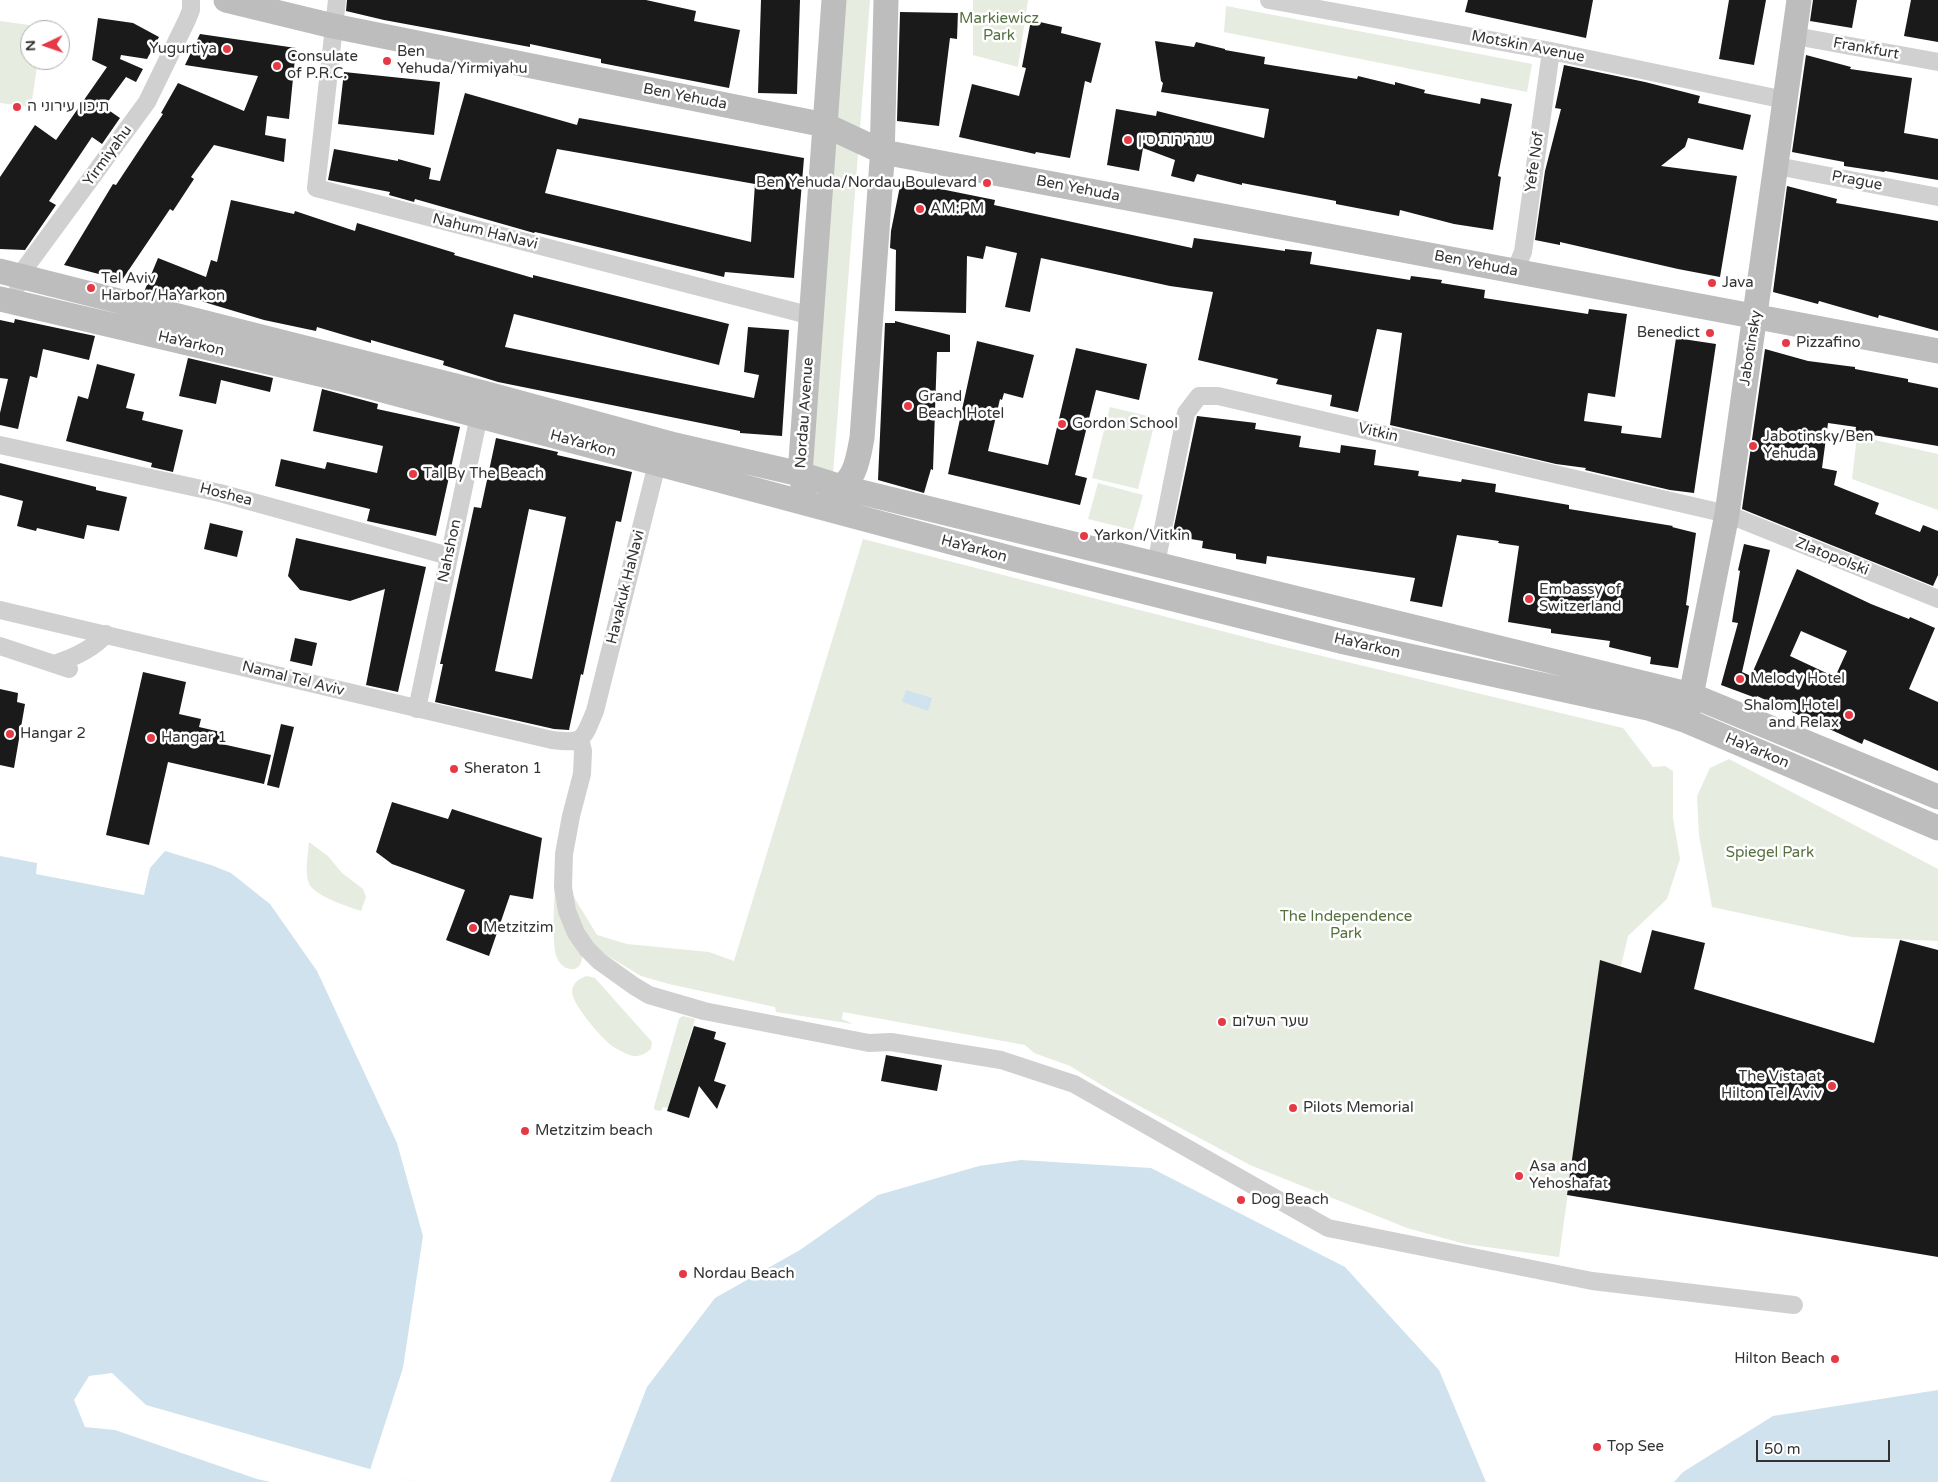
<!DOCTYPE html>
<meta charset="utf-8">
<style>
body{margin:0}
#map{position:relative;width:1938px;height:1482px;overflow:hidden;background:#fff;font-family:"Varela Round",sans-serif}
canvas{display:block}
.north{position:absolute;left:20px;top:20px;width:50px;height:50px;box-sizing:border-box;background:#fff;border:1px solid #adadad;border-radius:50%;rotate:267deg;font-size:14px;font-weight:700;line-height:20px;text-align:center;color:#333}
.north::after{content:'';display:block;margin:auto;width:18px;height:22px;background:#e63946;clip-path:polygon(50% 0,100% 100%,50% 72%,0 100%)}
.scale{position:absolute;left:1756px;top:1440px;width:134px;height:22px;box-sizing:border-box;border:2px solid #333;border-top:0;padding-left:6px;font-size:15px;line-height:18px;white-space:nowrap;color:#333;-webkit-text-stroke:4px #fff;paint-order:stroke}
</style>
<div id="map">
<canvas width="1938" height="1482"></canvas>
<div class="north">N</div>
<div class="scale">50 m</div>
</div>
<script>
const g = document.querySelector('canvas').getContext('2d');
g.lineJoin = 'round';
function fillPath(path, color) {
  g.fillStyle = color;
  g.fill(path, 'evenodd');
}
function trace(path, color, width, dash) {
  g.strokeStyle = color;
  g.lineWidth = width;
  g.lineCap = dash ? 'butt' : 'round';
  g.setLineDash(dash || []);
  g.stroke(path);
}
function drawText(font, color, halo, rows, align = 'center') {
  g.font = font + ' "Varela Round",Heebo,sans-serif';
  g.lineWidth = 5;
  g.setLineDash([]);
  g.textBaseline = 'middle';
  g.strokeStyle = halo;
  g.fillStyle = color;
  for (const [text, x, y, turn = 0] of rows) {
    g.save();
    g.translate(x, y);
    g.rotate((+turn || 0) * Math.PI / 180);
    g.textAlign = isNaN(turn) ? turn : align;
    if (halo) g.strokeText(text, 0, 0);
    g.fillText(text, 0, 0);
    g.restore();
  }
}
fillPath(new Path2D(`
 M842 0H870L833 474 806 471Z
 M973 0H1028L1018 67 973 55Z
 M1226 6 1532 64 1527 92 1224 32Z
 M0 21 43 27 42 30H30V60H38L31 107 0 103Z
 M1110 407 1156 418 1138 489 1092 478Z
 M1857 436 1938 454V510L1852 479Z
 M1098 483 1143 495 1133 530 1088 519Z
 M863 539 1272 644 1623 728 1653 767 1665 766 1673 771V818L1680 859 1667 899 1628 936 1621 966 1600 961 1559 1257 1465 1244 1407 1228 1250 1165 1115 1093 1070 1066 1034 1053 1025 1045 843 1012 842 1019 853 1024 776 1012 775 1007 669 984 641 976 593 947 578 919 569 889 597 935 627 944 709 952 734 961Z
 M1729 759 1938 869V941L1852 937 1712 907 1699 835 1697 796 1710 768Z
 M309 842 328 856 342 873 363 889 366 897 361 911C347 906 312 896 308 881 305 870 308 854 309 842Z
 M555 888 582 955C583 975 561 973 556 955 552 942 554 903 555 888Z
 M587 976 595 978 652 1042 651 1049C646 1053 640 1057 633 1056 628 1055 617 1049 612 1046 602 1039 571 1003 572 991 573 982 580 978 587 976Z
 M683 1016 695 1019 668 1108 663 1107 661 1111 655 1110 654 1107 679 1019 681 1017Z`), '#e6ecdf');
fillPath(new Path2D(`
 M906 690 932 698 928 711 902 702Z
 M165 851 211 865 231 873 270 904 317 971 397 1143 423 1236 403 1368 370 1470 415 1482H0V856L37 863 36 874 144 895 150 868Z
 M1021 1160 1151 1168 1345 1267 1439 1370 1486 1482H610L647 1387 715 1298 800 1250 878 1195 979 1166Z
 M1938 1390V1482H1674L1683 1472 1773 1416Z`), '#cfe2ee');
fillPath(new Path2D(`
 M112 1373 146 1405 415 1482H271L257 1479 115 1430 85 1427 74 1400 89 1376Z`), '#fff');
fillPath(new Path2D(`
 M347 0H646L696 11 694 21 740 30 729 88 601 63V59L530 44V47L384 20 346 11Z
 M761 0H800L797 94 758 93Z
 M1468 0H1593L1586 38 1465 12Z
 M1729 0H1766L1754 65 1719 59Z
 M1813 0H1857L1852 28 1810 21Z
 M1911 0H1938V42L1904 36Z
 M900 12 958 13 957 39 950 38 939 126 897 121Z
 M98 18 133 23 159 37 147 59 121 55 120 59 143 69 136 82 126 77 104 107 120 118 102 144 92 137 49 201 56 205 25 250 0 249V177L35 125 56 140 107 67 92 60Z
 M1031 20 1062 27 1061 33 1101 43 1091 83 1085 81 1070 158 1036 152 1035 154 959 137 972 84 1019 96 1026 68 1022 67Z
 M200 34 296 48 289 119 267 116 265 135 286 139 284 162 214 145 191 177 194 179 173 211 170 209 122 280 64 265 113 184 116 185 163 114 161 113 178 83 244 111 258 76 185 65Z
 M1155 41 1194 47 1196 42 1225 49V50L1265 57 1264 64 1357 79 1358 76 1395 85V82L1425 90 1424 93 1480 104 1481 98 1512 104 1498 176 1501 177 1493 230 1454 224 1400 210 1399 216 1362 209 1336 204V201L1242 183V185L1197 174 1194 182 1171 176 1175 160 1143 148 1139 171 1107 165 1116 109 1156 116 1157 111 1264 138 1269 109 1161 92 1163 83 1161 81Z
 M1806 55 1851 67 1850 69 1912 78 1904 133 1938 139V180L1885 171 1884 172 1844 166V162L1792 152Z
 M1564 65 1645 82 1700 96 1698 103 1751 115 1743 150 1688 138 1685 147 1661 166 1737 176 1720 277 1678 269 1560 242V245L1535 240 1545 171 1561 109 1555 108Z
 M344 72 440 82 434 135 338 124Z
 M465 93 577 125 579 118 804 158 794 278 725 272 724 277 535 232 534 233 415 199 414 202 389 195 390 192 328 180 334 149 398 161V159L431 168 429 179 440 181ZM557 149 755 184 751 242 545 193Z
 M901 181 995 200 994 205 1192 248 1194 238 1285 251V249L1312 252 1310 264 1410 280 1411 276 1442 280 1441 283 1485 290 1484 298 1588 314 1589 309 1627 314 1615 397 1588 393 1584 421 1622 426 1621 433 1661 438 1676 338 1716 344 1694 493 1670 490 1585 470 1586 468 1556 464 1390 425 1402 333 1377 329 1358 412 1330 406 1332 395 1276 384 1278 379 1198 360 1213 292 1170 286 1041 258 1030 312 1005 307 1017 253 986 246 983 259 967 256 966 313 895 311 896 250 890 248 891 231Z
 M1787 186 1837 199 1836 203 1938 221V331L1879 315 1878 318 1819 301 1818 304 1773 292Z
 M231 200 294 214 295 211 355 231 357 223 455 253 454 255 533 278V275L729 324 719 365 514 314 505 347 754 398 759 375 744 372 748 327 789 330 782 436 740 433V431L498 382 443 365 444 361 371 340V343L317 327 316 331 264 320 184 296 181 302 144 292 158 258 206 277 211 260 217 262Z
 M15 319 95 336 89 360 43 349 37 378 30 376 18 429 0 425V413L8 379 0 378V320L14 323Z
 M895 321 950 335V352H937L933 470 931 469 924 493 878 480 885 323H895Z
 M977 341 1034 355 1023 398 1004 393 1002 400 1000 399 988 451 1048 465 1076 348 1147 364 1139 400 1096 390 1075 475 1087 478 1080 505 948 474Z
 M1765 349 1808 361 1855 367V369L1908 379V382L1938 388V446L1855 432 1856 427 1828 423 1822 468 1837 471 1834 485 1879 503 1875 514 1920 532 1923 525 1938 531V575L1933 586 1742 509Z
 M188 358 273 378 270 392 221 380 216 404 179 396Z
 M97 364 135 374 126 408 144 412 142 420 183 430 173 472 151 467 152 463 66 441 78 396 88 399Z
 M322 389 378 404 377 409 460 427 436 536 367 521 370 509 275 486 281 459 325 469 327 462 377 473 383 446 313 431Z
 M1197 416 1256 423 1255 429 1301 436 1299 447 1340 453 1341 445 1376 450 1374 465 1419 471 1418 476 1461 482 1462 479 1496 484 1495 492 1569 505V509L1673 526 1672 527 1696 533 1686 605 1689 606 1678 668 1650 664 1651 657 1609 647 1610 641 1551 633V629L1508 622 1519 546 1498 543 1499 541 1457 535 1442 607 1410 601 1415 578 1267 556 1266 564 1236 559V554L1202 548 1203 541 1172 536Z
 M496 438 558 452 557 455 632 472 621 522 616 521 583 675 581 674 569 730 554 729 435 702 443 664H440L474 507 481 508ZM529 509 566 517 532 679 495 671Z
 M0 463 96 487V490L127 497 119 531 87 525 84 539 37 528 36 531 17 526 23 501 0 495Z
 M210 523 243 531 237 557 204 549Z
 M296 538 426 567 398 692 366 685 385 589 350 601 300 590 288 576Z
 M1744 544 1770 550 1742 672 1751 676 1797 569 1871 604 1909 619 1910 617 1935 628 1909 689 1938 702V771L1864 739 1862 744 1757 696 1756 698 1721 685 1738 623 1732 622 1740 571 1738 570ZM1801 631 1847 651 1835 677 1790 656Z
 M295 638 317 643 312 666 290 661Z
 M143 672 186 682 179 714 201 719 199 727 225 733 222 744 271 755 264 784 168 762 149 845 106 835Z
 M0 689 18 693 17 702 25 704 14 768 0 765Z
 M281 724 294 727 279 788 267 785Z
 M392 802 448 819 452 809 542 838 533 899 510 895 489 956 446 940 465 890 392 864 376 852Z
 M1652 930 1705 943 1694 989 1874 1043 1900 940 1938 950V1257L1567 1195 1600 960 1641 973Z
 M694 1026 716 1032 714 1039 726 1043 714 1081 726 1085 717 1109 699 1086 689 1118 667 1111Z
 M886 1055 942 1065 937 1091 881 1081Z`), '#1a1a1a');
trace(new Path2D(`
 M337 0 316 188 812 316
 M1269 0 1551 51 1785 100
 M1795 36 1938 62
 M1777 166 1938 197
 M1515 271 1523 252 1551 51
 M18 285 20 275 147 102 187 20 191 10V0
 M0 445 220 493 449 556
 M1156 564 1186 413 1199 396H1218L1727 514 1938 599
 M0 610C184 652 368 698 552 740 585 744 583 739 595 711L657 464 663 454
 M0 646 69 669
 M54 664C73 658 93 649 106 634
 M417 709 481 406
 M580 739 583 751 582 774 571 816 564 854 563 887 567 911 576 933 587 949 599 961 634 986 649 995 704 1011 869 1043 891 1042 1001 1060 1074 1084 1328 1228 1592 1281 1794 1305`), '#d0d0d0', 18);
trace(new Path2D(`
 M226 0 333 26 825 125 883 152 1938 351
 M0 271 484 393 675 445 800 474 844 488 1691 695 1938 797
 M0 299 341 379 1014 559 1340 641 1648 708 1687 721 1938 828
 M805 490 800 474 834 0
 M830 496C855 480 857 466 862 438L882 161 886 0
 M1688 711 1727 514 1799 0`), '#bdbdbd', 25);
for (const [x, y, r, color] of [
 [227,49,5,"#e63946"],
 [387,61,5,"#e63946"],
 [277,66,5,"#e63946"],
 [17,107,5,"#e63946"],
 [1128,140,5,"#e63946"],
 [987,183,5,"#e63946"],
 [920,209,5,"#e63946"],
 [1712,283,5,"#e63946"],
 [91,288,5,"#e63946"],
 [1710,333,5,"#e63946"],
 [1786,343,5,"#e63946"],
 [908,406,5,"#e63946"],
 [1062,424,5,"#e63946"],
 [1753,446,5,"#e63946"],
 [413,474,5,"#e63946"],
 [1084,536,5,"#e63946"],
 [1529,599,5,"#e63946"],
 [1740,679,5,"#e63946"],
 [1849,715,5,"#e63946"],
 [10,734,5,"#e63946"],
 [151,738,5,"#e63946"],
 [454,769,5,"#e63946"],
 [473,928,5,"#e63946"],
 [1222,1022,5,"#e63946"],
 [1832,1086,5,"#e63946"],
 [1293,1108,5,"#e63946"],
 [525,1131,5,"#e63946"],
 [1519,1176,5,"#e63946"],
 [1241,1200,5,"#e63946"],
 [683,1274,5,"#e63946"],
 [1835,1359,5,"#e63946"],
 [1597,1447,5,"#e63946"]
]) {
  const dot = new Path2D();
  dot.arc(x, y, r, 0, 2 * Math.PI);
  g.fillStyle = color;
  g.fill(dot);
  trace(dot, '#fff', 2);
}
drawText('15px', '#56703f', '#fff', [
 ["Markiewicz",999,19],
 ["Park",999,36],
 ["Spiegel Park",1770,853],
 ["The Independence",1346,917],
 ["Park",1346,934]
]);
drawText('15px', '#333', '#fff', [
 ["Motskin Avenue",1528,47,11],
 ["Frankfurt",1866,49,10],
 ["Ben Yehuda",685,97,11],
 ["Yirmiyahu",108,156,-54],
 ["Yefe Nof",1535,162,-82],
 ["Prague",1857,181,11],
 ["Ben Yehuda",1078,189,11],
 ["Nahum HaNavi",485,232,14],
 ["Ben Yehuda",1476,264,11],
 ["HaYarkon",191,344,13],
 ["Jabotinsky",1751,348,-81],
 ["Nordau Avenue",805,413,-86],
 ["Vitkin",1378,433,13],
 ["HaYarkon",583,444,15],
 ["Hoshea",226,495,14],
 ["HaYarkon",974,549,15],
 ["Nahshon",450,551,-78],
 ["Zlatopolski",1832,557,22],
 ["Havakuk HaNavi",626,587,-76],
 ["HaYarkon",1367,646,13],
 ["Namal Tel Aviv",293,679,14],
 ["HaYarkon",1757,751,23]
]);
drawText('15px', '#333', '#fff', [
 ["Yugurtiya",217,49,"right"],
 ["Ben",397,52],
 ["Yehuda/Yirmiyahu",397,69],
 ["Consulate",287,57],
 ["of P.R.C.",287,74],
 ["תיכון עירוני ה",27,107],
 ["שגרירות סין",1138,140],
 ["Ben Yehuda/Nordau Boulevard",977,183,"right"],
 ["AM:PM",930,209],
 ["Tel Aviv",101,279],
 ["Harbor/HaYarkon",101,296],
 ["Java",1722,283],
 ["Benedict",1700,333,"right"],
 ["Pizzafino",1796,343],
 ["Grand",918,397],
 ["Beach Hotel",918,414],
 ["Gordon School",1072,424],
 ["Jabotinsky/Ben",1763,437],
 ["Yehuda",1763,454],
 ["Tal By The Beach",423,474],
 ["Yarkon/Vitkin",1094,536],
 ["Embassy of",1539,590],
 ["Switzerland",1539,607],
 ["Melody Hotel",1750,679],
 ["Shalom Hotel",1839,706,"right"],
 ["and Relax",1839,723,"right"],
 ["Hangar 2",20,734],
 ["Hangar 1",161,738],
 ["Sheraton 1",464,769],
 ["Metzitzim",483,928],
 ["שער השלום",1232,1022],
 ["The Vista at",1822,1077,"right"],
 ["Hilton Tel Aviv",1822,1094,"right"],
 ["Pilots Memorial",1303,1108],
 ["Metzitzim beach",535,1131],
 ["Asa and",1529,1167],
 ["Yehoshafat",1529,1184],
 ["Dog Beach",1251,1200],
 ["Nordau Beach",693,1274],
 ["Hilton Beach",1825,1359,"right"],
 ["Top See",1607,1447]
], 'left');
</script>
